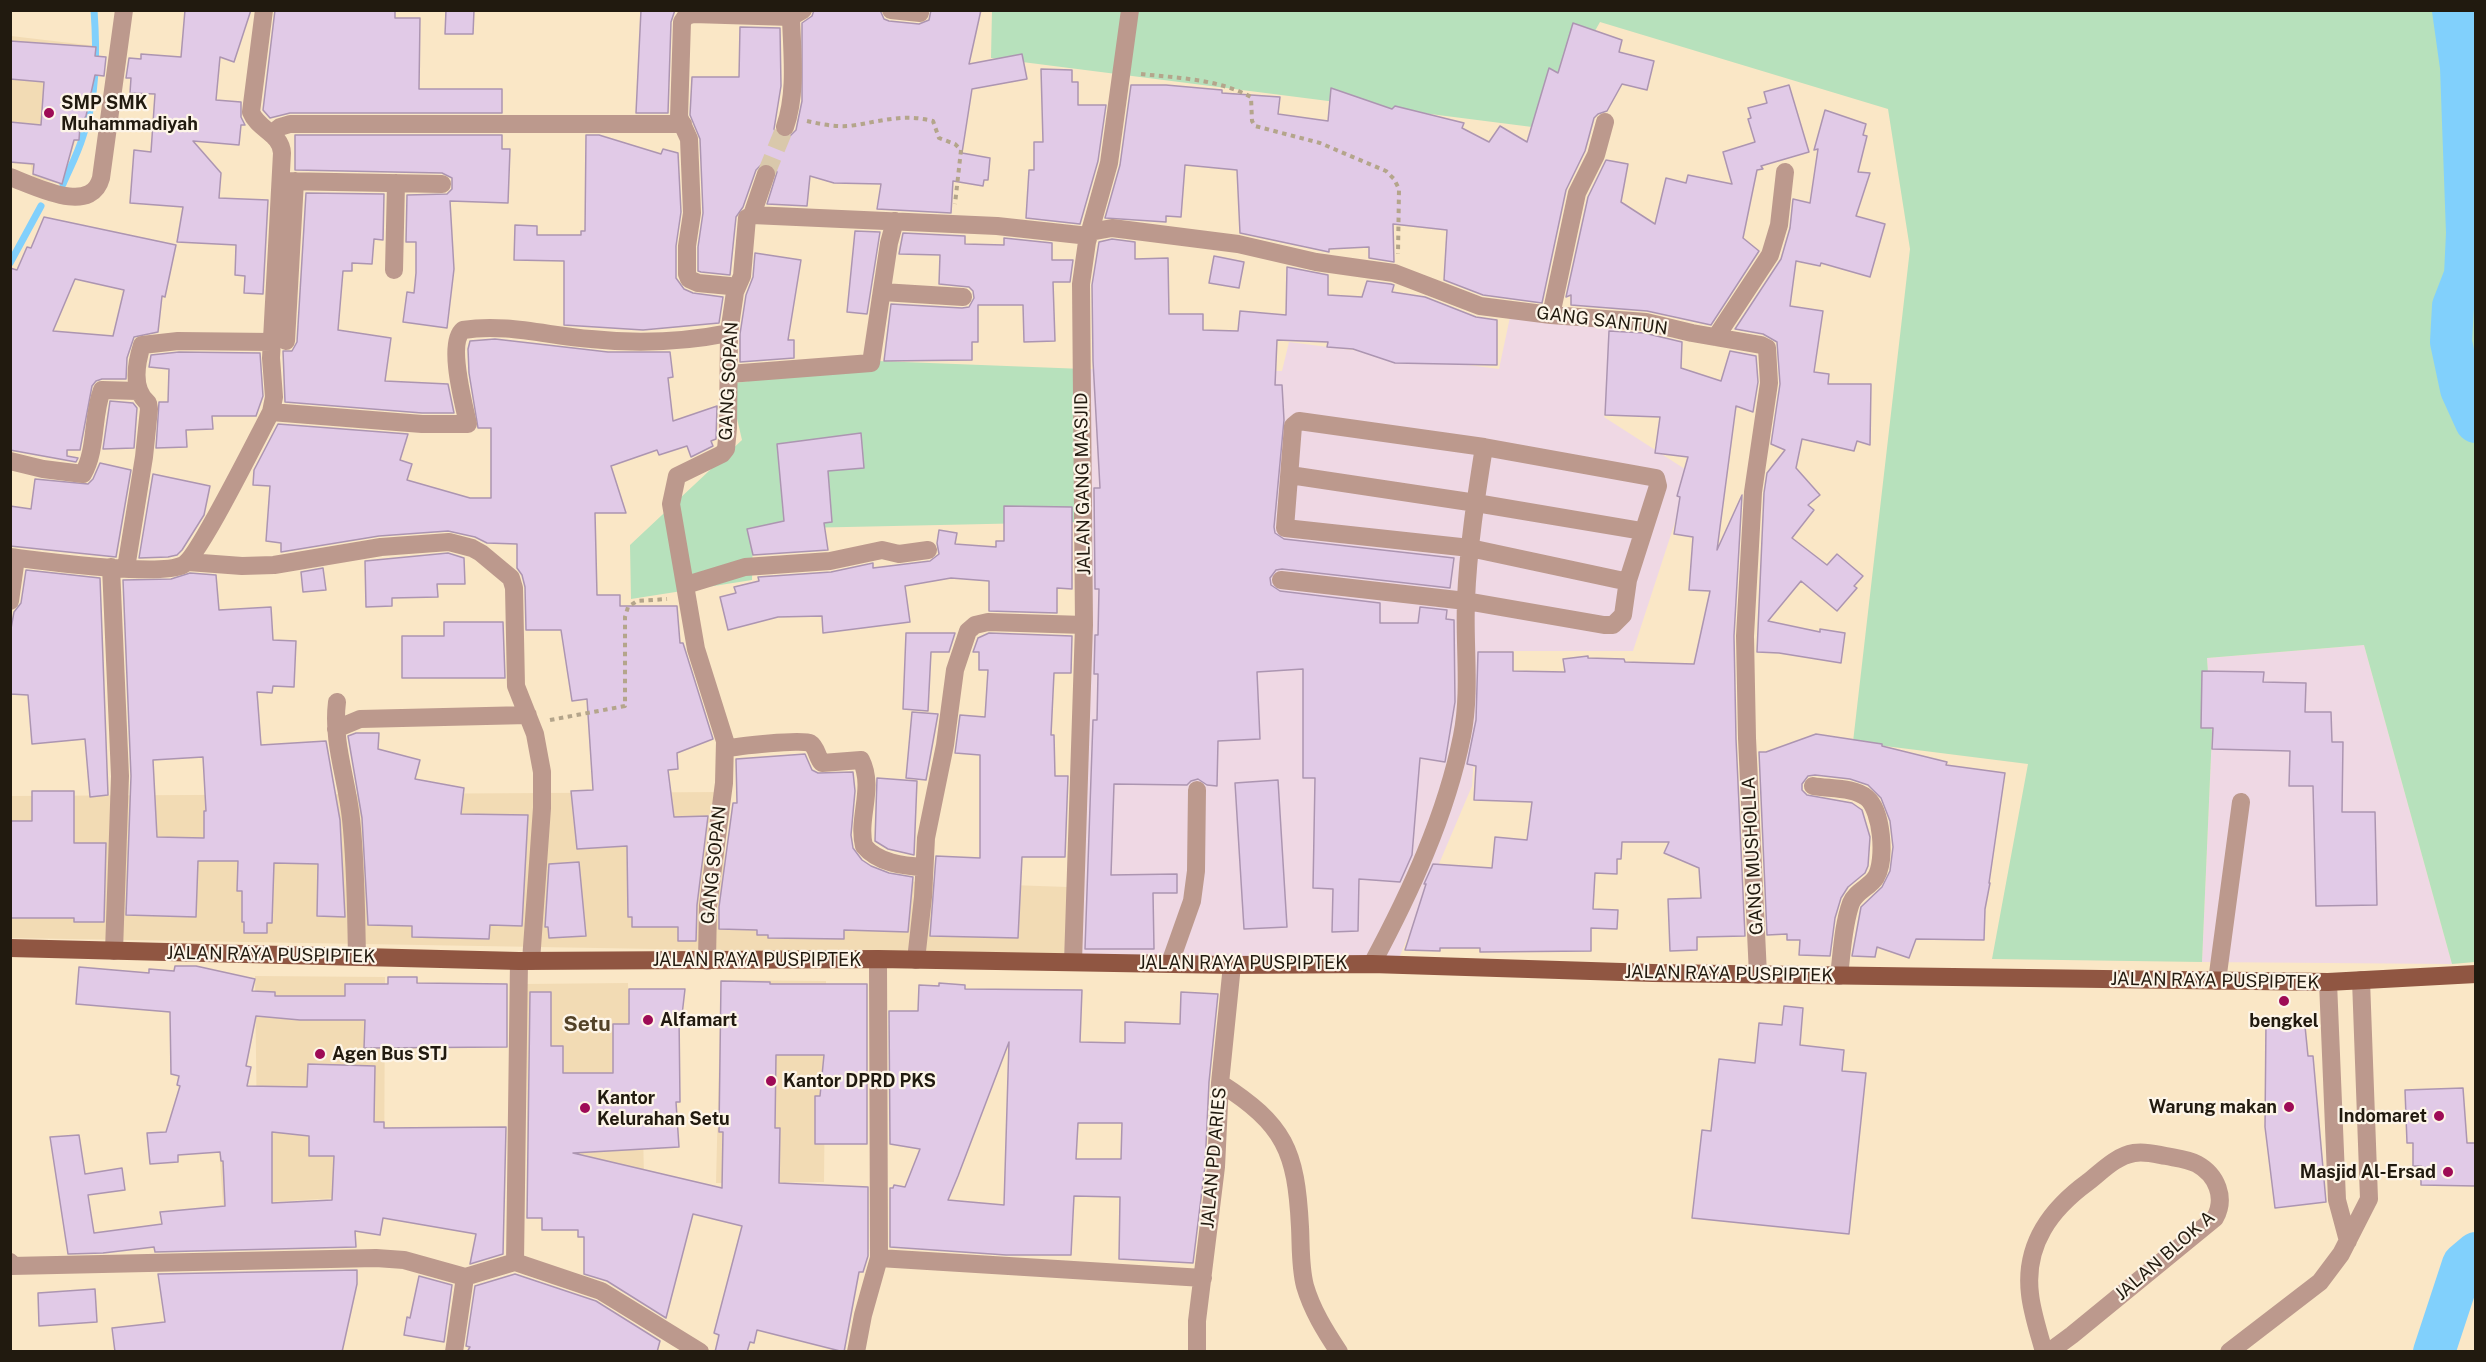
<!DOCTYPE html>
<style>
body{margin:0}
#map{position:relative;width:2486px;height:1362px;overflow:hidden;background:#fae7c6;font-family:"Public Sans",sans-serif}
canvas{display:block}
.frame{position:absolute;inset:0;border:12px solid #211a0f;pointer-events:none}
</style>
<div id="map">
<canvas width="2486" height="1362"></canvas>
<div class="frame"></div>
</div>
<script>
const g = document.querySelector('canvas').getContext('2d');
g.lineJoin = 'round';
function fillPath(path, color) {
  g.fillStyle = color;
  g.fill(path, 'evenodd');
}
function trace(path, color, width, dash) {
  g.strokeStyle = color;
  g.lineWidth = width;
  g.lineCap = dash ? 'butt' : 'round';
  g.setLineDash(dash || []);
  g.stroke(path);
}
function drawText(font, color, halo, rows, align = 'center') {
  g.font = font + ' "Public Sans",sans-serif';
  g.lineWidth = 4.5;
  g.setLineDash([]);
  g.textBaseline = 'middle';
  g.strokeStyle = halo;
  g.fillStyle = color;
  for (const [text, x, y, turn = 0] of rows) {
    g.save();
    g.translate(x, y);
    g.rotate((+turn || 0) * Math.PI / 180);
    g.textAlign = isNaN(turn) ? turn : align;
    if (halo) g.strokeText(text, 0, 0);
    g.fillText(text, 0, 0);
    g.restore();
  }
}
fillPath(new Path2D(`
 M11 36 96 46 94 86 80 141H75L62 184 33 178 31 165 11 163Z
 M726 792 724 875 1068 887 1066 956 11 938V796Z
 M255 976 385 977 384 1195 223 1205 218 1132 257 1131Z
 M721 980 826 981 824 1182 716 1183Z
 M628 983 629 1037 641 1038 644 1178 528 1191 525 984Z`), '#f2dbb4');
fillPath(new Path2D(`
 M1510 317 1621 326 1604 417 1691 473 1633 651H1481L1472 786 1399 958 1066 956 1084 369 1282 371 1289 342 1499 369Z
 M2364 645 2452 964 2202 962 2212 733 2207 658Z`), '#efd8e4');
fillPath(new Path2D(`
 M992 10 2475 11V962L2452 964 2364 645 2207 658 2212 733 2202 962 1992 959 2028 764 1853 742 1910 249 1888 109 1600 22 1540 128 991 58Z
 M878 361 1084 369 1080 522 753 529 752 580 631 599 630 545 742 440 729 384Z`), '#b7e1bc');
trace(new Path2D(`
 M63 184C70 168 78 153 83 136 97 96 97 52 94 10
 M10 263 41 206`), '#81d0fc', 7);
trace(new Path2D(`
 M2453 10 2461 67 2467 233 2465 275 2453 306 2451 342 2461 389 2476 422
 M2434 1352 2463 1264 2476 1253`), '#81d0fc', 42);
const building = new Path2D(`
 M185 10H251L234 62 220 57 216 100 241 102V117L245 125H241L239 145 193 141 221 173 219 198 268 200 263 294 244 293 245 276 235 275 236 245 177 242 183 207 130 203 134 150 151 152 155 94 130 93 131 78H126L129 58 141 59V54L181 57Z
 M275 10H395V18H420L419 89H502V113H290L270 118 263 110Z
 M446 10H474L473 34H445Z
 M641 10H675L671 22 668 113H636Z
 M814 10H880L884 19 889 21 919 24 929 20 931 10H981L969 64 1022 54 1027 79 972 89 962 153 990 158 988 180H984L983 186 953 181 951 213 877 209 881 184 834 183 810 176 807 206 767 204 777 172 774 166 763 163 756 170 743 207 736 217 730 275 701 272 698 271V247L703 213 700 139 690 115 692 77H739L740 27 780 28 781 86 774 129 777 135 788 138 796 130 802 101V23L812 16Z
 M1573 23 1622 40 1619 52 1654 61 1647 90 1622 84 1607 111 1598 114 1594 118 1585 151 1566 190 1542 303 1483 295 1444 280 1447 230 1393 224 1394 262 1369 258V247L1329 249V252L1240 233 1237 170 1185 165 1181 217 1166 216V222L1105 218 1120 165 1131 85H1166L1222 90V93L1280 97 1278 114 1328 121 1331 88 1392 109 1395 106 1464 123 1462 128 1489 142 1500 126 1527 142 1549 68 1558 73Z
 M10 41 96 47 95 56 106 57 104 76 95 75 86 116 80 126 79 140H74L62 184 33 174 34 164 10 162V122L41 125 44 82 10 79Z
 M1041 69 1072 70V82H1078V105H1106L1098 161 1080 224 1026 218 1029 170H1034V142H1043Z
 M1789 85 1809 152 1761 166 1763 169 1757 170 1743 238 1759 251 1711 325 1647 311 1571 305V295L1566 297 1588 197 1606 160 1628 164 1621 202 1655 224 1666 178 1686 183 1688 175 1732 184 1723 152 1755 142 1748 119 1751 118 1748 108 1767 103 1764 92Z
 M1825 110 1866 124 1863 135 1867 136 1858 172 1870 173 1856 216 1885 224 1870 277 1821 263 1820 266 1796 261 1790 306 1823 311 1814 372 1829 374 1828 384H1871L1870 445 1857 441 1854 451 1802 439 1796 468 1820 495 1808 505 1814 510 1792 538 1827 565 1837 554 1863 576 1854 586 1857 588 1837 611 1801 581 1768 621 1820 632V629L1845 633 1841 663 1779 653 1757 652 1764 493 1767 473 1785 450 1771 444 1780 384 1777 342 1763 334 1735 329 1781 259 1790 228 1793 199 1810 203 1818 149 1814 150Z
 M295 135H502V149H510L508 203 450 201 454 269 447 328 403 322 407 292 414 293 416 273V242H406L407 195 447 194 452 189V178L442 173 295 170Z
 M586 135H599L661 154 663 149 678 153 681 212 676 246V278L684 289 693 293 723 297 719 323 643 330 564 325V261L514 260 515 225 537 226V235H581V231H585Z
 M306 193 384 194 383 240 374 239 372 264 352 263V271H343L338 330 391 338 385 381 448 384 454 413H422L285 402 283 351H292L297 342Z
 M44 217 176 245 165 297 162 296 158 332 134 337 127 358 126 379H102L96 381 92 386 80 450H67V456L78 458 76 462 10 450V268L17 270 27 247 31 248ZM75 279 124 290 113 336 53 331Z
 M855 231 880 232 867 314 847 312Z
 M903 233 965 236V244L1004 245V238L1052 243V260H1073L1070 282H1053L1055 341 1024 342 1023 305H978V342H972V360L884 361 891 304 962 308 969 307 974 298 973 291 969 287 939 284 940 255 899 254Z
 M1112 239 1135 242V259L1168 258 1169 314H1203V330L1238 331 1240 311 1286 315 1287 267 1328 275V295L1362 297 1367 281 1391 284 1394 285 1392 292 1425 297 1476 317 1497 320V365L1395 363 1353 349 1327 347 1328 342 1277 340 1275 385H1282L1284 420 1274 527 1275 533 1284 539 1454 558 1450 588 1282 569 1276 570 1270 578 1271 585 1280 591 1380 603V623H1418L1420 607 1447 610 1446 619 1454 620 1455 702 1445 762 1420 758 1412 855 1400 882 1359 879 1358 931 1332 932 1333 889 1313 888 1315 778H1303V669L1257 672 1260 739 1218 741 1217 786 1207 785 1198 779 1191 781 1187 785 1114 784 1111 875 1177 874V893H1153L1154 949H1085L1093 720H1097L1098 674H1094L1095 635H1098L1099 589H1095L1094 488H1100L1093 361 1092 285 1099 242Z
 M755 253 801 260 788 340H794V358L740 362V334L746 295 753 277Z
 M1214 256 1244 262 1239 288 1209 283Z
 M1609 331 1644 333 1682 342 1681 368 1721 381 1730 351 1756 356 1758 382 1753 412 1736 406 1717 550 1742 495 1734 636 1736 739 1745 936 1697 937V950L1670 951 1668 899 1701 898 1699 868 1664 853 1669 842H1622L1621 859H1617V874L1595 873 1593 909 1618 910 1617 929 1591 928V951L1480 952V948H1440V951L1405 950 1426 884H1424L1433 864 1492 868 1495 837 1527 840 1532 802 1474 800 1476 766 1467 764 1476 720 1478 652H1513V671L1565 672 1563 659 1588 656V658L1624 659 1625 662 1694 664 1710 591 1689 590 1693 537 1674 534 1680 497 1677 496 1688 457 1655 453 1660 417 1605 415Z
 M495 339 608 352H670L673 377 668 378 673 421 717 406 716 439 711 441 713 446 691 457 687 446 659 455 657 450 611 466 626 513H595L597 595H620V606H677L680 643H683L713 739 677 753 678 769 668 770 674 817 708 816 697 905 696 941H678V927H632V917H628L627 846 577 849 571 791 593 790 587 699 572 701 561 630H526L525 587 522 575 517 568V544L487 543 475 537 448 531 379 536 281 552V543L266 541 270 486 253 485 254 470 278 424 408 434 400 460 412 464 407 480 470 498H491V428H478L469 373 468 349 470 341Z
 M179 352 260 353 263 396 256 416H212L213 429 186 430 187 447 156 448 159 402H168L169 369 149 367 151 355Z
 M110 401 133 403 137 408 134 448 103 449Z
 M861 433 864 468 828 471 832 522 824 523 828 550 753 555 747 529 784 521 777 444Z
 M100 463 131 470 116 557 10 546V506L31 509 35 479 88 484 93 479Z
 M153 474 210 486 204 515 182 550 177 555 168 557 139 558Z
 M1004 506 1072 507V589L1057 588V613L989 611V581L951 578 905 586 910 622 823 633 822 616 778 617 728 630 720 597 736 593 734 587 759 581 758 577 831 572 873 563V568L930 561 939 554 937 543 939 530 957 533 955 544 996 547V541H1004Z
 M448 553 464 558 465 584H437L438 597 392 598V606L366 607 365 561Z
 M323 568 326 590 303 592 301 572Z
 M26 570 100 578 108 795 90 797 85 739 32 744 28 695 10 694V634L14 612 21 603Z
 M190 573 216 575 219 610 271 607 273 640 296 641 294 687 273 686 272 693 257 692 261 745 326 741 340 820 345 917 317 916 318 864 274 863 272 923H267V933H244V922H242V891H237L238 861H198L196 917 126 915 131 776 123 580 171 579ZM203 757 206 811H204V838L157 837 153 760Z
 M444 622H503L505 678H402V636H444Z
 M906 633H955L949 652H931L928 711 903 709Z
 M989 633 1072 636 1071 673H1054L1051 735H1054L1055 776H1068L1065 857H1022L1018 938 930 936 936 856 980 858V755L955 753 960 715 985 717 988 670H979V652H973L978 638Z
 M2202 671 2264 672 2263 682 2306 683 2305 712H2331L2332 742H2343L2342 812H2375L2377 905 2316 906 2313 786H2289L2290 751 2212 749 2213 728H2201Z
 M912 712 938 714 926 780 906 778Z
 M356 733H379L378 749 420 760 415 779 464 788 461 814 528 815 522 926 490 925 489 939 412 937V926L368 925 362 818 348 736Z
 M1816 734 1882 744V746L1947 762 1946 765 2005 773 1989 883H1990L1985 909 1984 940 1916 939 1909 958 1877 947 1875 957 1852 956 1861 907 1882 887 1890 871 1893 847 1890 821 1881 798 1868 785 1850 779 1815 775 1808 776 1802 784V790L1807 795 1852 803 1862 810 1870 837 1868 866 1865 873 1848 887 1841 898 1835 918 1830 956 1799 955 1800 940H1787V934L1767 935 1759 752H1766Z
 M805 754 812 770 818 773 853 772 855 791 851 835 853 848 862 860 871 866 889 873 913 877 908 932 844 930V939L768 938V935H757V930L719 929V907L733 803H737L736 759Z
 M877 778 917 781 914 855 888 849 875 841Z
 M1278 780 1287 927 1244 929 1235 783Z
 M32 791H74V843H106L104 922H74V918H10V821H32Z
 M579 862 586 936 549 938 548 927H545L549 864Z
 M175 966H196L255 979 252 991 275 992V996H345V984H388V977H417V983L507 984V1047L364 1048 365 1020H300L256 1016 246 1066 251 1067 247 1086 307 1087 308 1064 375 1066 374 1122H384V1128L506 1127 503 1254 470 1264 476 1234 383 1218 380 1235 355 1231 356 1247 155 1252 154 1247 103 1253 68 1254 50 1137 79 1135 85 1174 122 1168 125 1190 88 1195 94 1233 162 1224 160 1212 225 1206 223 1161H221L220 1152 178 1155V1162L150 1164 147 1133 166 1132 180 1086 177 1085 179 1076 171 1074 170 1012 76 1004 79 967 149 973V969L174 971ZM272 1132 309 1136V1156H334L332 1200 272 1203Z
 M721 981 770 982V984H867V1144H815V1096H820L824 1055H776L775 1128H780L779 1183 868 1187V1256L863 1272H859L844 1352 757 1330 754 1343 750 1342 747 1352H715L719 1335 714 1333 742 1226 693 1214 666 1318 607 1281 584 1274V1237H578V1230H542V1218H527L530 992H551V1046H563V1073H613V1024H629V989H685L682 1015H679L680 1102H676L679 1147 573 1153 722 1188 723 1132H719Z
 M939 983 965 985V989L1082 990 1080 1042 1125 1043V1022L1180 1024 1181 992 1218 994 1209 1082 1205 1166 1193 1263 1119 1259 1120 1197 1074 1196 1071 1255H1006L890 1247V1188H893L894 1185 905 1187 920 1149 890 1144 889 1011H918L919 985 939 986ZM1009 1042 1004 1205 948 1200 958 1176ZM1078 1123H1122L1121 1159H1076Z
 M1784 1006 1803 1008 1800 1045 1844 1050 1842 1071 1866 1073 1849 1234 1692 1218 1702 1130 1711 1131 1719 1059 1755 1063 1759 1023 1782 1025Z
 M2304 1016 2308 1056H2313L2326 1202 2275 1208 2265 1127 2266 1021Z
 M2463 1088 2467 1143H2475V1186L2421 1185V1166H2413V1143H2407L2405 1090Z
 M357 1270V1284L342 1352H115L112 1328 165 1322 158 1274Z
 M515 1274 596 1301 660 1341 657 1352H467L470 1347 466 1346 475 1286Z
 M419 1276 452 1285 444 1342 404 1335 407 1317 410 1318Z
 M95 1289 97 1322 39 1326 38 1293Z`);
fillPath(building, '#e1cae7');
trace(building, '#ac95b1', 1.5);
trace(new Path2D(`
 M766 174 785 127`), '#d9c8ab', 18, [18, 9]);
trace(new Path2D(`
 M1141 74C1178 78 1218 79 1251 97L1252 121 1255 126 1320 143 1386 171 1394 179 1399 189 1398 254
 M807 121C820 124 835 127 849 126 879 122 902 113 933 121L939 138 955 144 961 150 955 204
 M550 720 625 706V617L628 607 637 601 667 599`), '#b4a58b', 4, [4.5, 4.5]);
trace(new Path2D(`
 M891 10 920 13
 M785 127C797 92 792 54 791 17
 M271 134 280 127 290 124H683
 M10 177C35 186 91 216 101 178L124 10
 M281 181 442 184
 M752 215 766 174
 M1090 232 1112 228 1238 244 1316 262 1394 273 1480 306 1551 315 1646 322 1692 333 1761 345 1767 348 1769 383 1753 492 1745 636 1747 738 1758 975
 M394 270 396 183
 M735 292 730 286 698 283 689 279 687 274V246L692 213 689 139 679 117 682 22 686 16 693 14 791 17 803 10
 M882 292 963 297
 M1551 315 1577 193 1596 155 1605 122
 M1716 337 1770 255 1779 225 1785 172
 M286 341 295 181
 M729 374 871 363 889 243 895 221
 M271 412 422 424H468C464 405 447 343 463 330 506 323 549 336 591 339 637 344 684 342 729 333
 M10 461 43 469 83 474C97 450 92 416 102 390L138 391
 M1290 475 1476 503 1642 531
 M10 557C43 561 158 577 183 565 198 558 259 434 271 412L274 397 271 358 282 153C281 133 258 130 251 112L264 10
 M188 562 242 566 274 565 381 547 449 542 472 548 481 553 511 578 514 588 516 686 535 734 542 772V808L531 961
 M111 567 120 776 114 951
 M126 568 144 457 149 409 148 403C132 390 136 364 142 345L178 341 272 342
 M1281 580 1466 601 1604 625H1613L1623 615 1628 580 1658 486 1656 478 1484 447 1299 421 1293 426 1285 528 1470 548 1624 581 1628 580
 M686 585 745 567 830 561 882 550 899 554 928 550
 M10 601 16 558
 M337 702C332 742 347 779 351 819 356 865 356 911 357 957
 M336 729 360 719 528 715
 M726 749C736 746 803 739 810 743 817 747 817 758 822 763L861 760C875 788 857 818 864 846 878 863 903 866 924 867
 M1813 786C1829 789 1854 787 1867 798 1882 811 1886 859 1876 877 1870 887 1856 891 1851 903 1843 925 1842 952 1839 976
 M916 960 923 897 926 838 945 745 955 670 968 631 975 625 988 622 1084 625
 M707 961 708 906 724 783 725 741 696 649 671 504 677 476 722 454 726 449 728 428 729 333 735 292 742 276 747 218 752 215 997 226 1089 236
 M1073 962 1084 625 1081 284 1087 242 1109 163 1130 10
 M1170 963 1192 901 1196 871 1197 790
 M1372 964C1410 893 1446 816 1462 736 1471 692 1464 645 1466 600 1468 549 1476 497 1484 447
 M2217 981 2241 802
 M2328 982 2337 1200 2348 1241
 M1220 1083C1285 1125 1296 1150 1300 1227 1301 1246 1300 1267 1305 1286 1312 1310 1325 1331 1339 1352
 M879 1258 1203 1278
 M10 1262 11 1266 376 1258 404 1260 465 1277 515 1262 601 1291 700 1352
 M515 1262 519 961
 M454 1352 465 1277
 M856 1352 863 1315 879 1258 878 959
 M1197 1352V1321L1216 1167 1220 1083 1232 965
 M2044 1352C2039 1333 2032 1313 2030 1294 2024 1244 2051 1209 2088 1182 2102 1171 2116 1156 2134 1153 2145 1151 2155 1154 2166 1156 2176 1158 2188 1159 2197 1164 2217 1175 2226 1198 2215 1218L2072 1335 2049 1352
 M2229 1352 2320 1282 2341 1254 2369 1199 2361 980`), '#bc998d', 18);
trace(new Path2D(`
 M10 948 519 961 878 959 1232 965 1372 964 1653 973 2328 982 2476 974`), '#905642', 18);
for (const [x, y, r, color] of [
 [49,113,6,"#9e0b56"],
 [2284,1001,6,"#9e0b56"],
 [648,1020,6,"#9e0b56"],
 [320,1054,6,"#9e0b56"],
 [771,1081,6,"#9e0b56"],
 [2289,1107,6,"#9e0b56"],
 [585,1108,6,"#9e0b56"],
 [2439,1116,6,"#9e0b56"],
 [2448,1172,6,"#9e0b56"]
]) {
  const dot = new Path2D();
  dot.arc(x, y, r, 0, 2 * Math.PI);
  g.fillStyle = color;
  g.fill(dot);
  trace(dot, '#fdf5e8', 2);
}
drawText('bold 18px', '#211a0f', '#fdf5e8', [
 ["SMP SMK",61,103],
 ["Muhammadiyah",61,124],
 ["Alfamart",660,1020],
 ["bengkel",2284,1021,"center"],
 ["Agen Bus STJ",332,1054],
 ["Kantor DPRD PKS",783,1081],
 ["Kantor",597,1098],
 ["Kelurahan Setu",597,1119],
 ["Warung makan",2277,1107,"right"],
 ["Indomaret",2427,1116,"right"],
 ["Masjid Al-Ersad",2436,1172,"right"]
], 'left');
drawText('18px', '#211a0f', '#fdf5e8', [
 ["GANG SANTUN",1602,321,7],
 ["GANG SOPAN",729,381,-87],
 ["JALAN GANG MASJID",1083,484,-91],
 ["GANG MUSHOLLA",1753,856,-93],
 ["GANG SOPAN",714,865,-84],
 ["JALAN RAYA PUSPIPTEK",271,955,1],
 ["JALAN RAYA PUSPIPTEK",757,960],
 ["JALAN RAYA PUSPIPTEK",1243,963],
 ["JALAN RAYA PUSPIPTEK",1729,974,1],
 ["JALAN RAYA PUSPIPTEK",2215,981,1],
 ["JALAN PD ARIES",1214,1158,-85],
 ["JALAN BLOK A",2165,1256,-41]
]);
drawText('bold 21px', '#524227', '#fdf5e8', [
 ["Setu",587,1025]
]);
</script>
